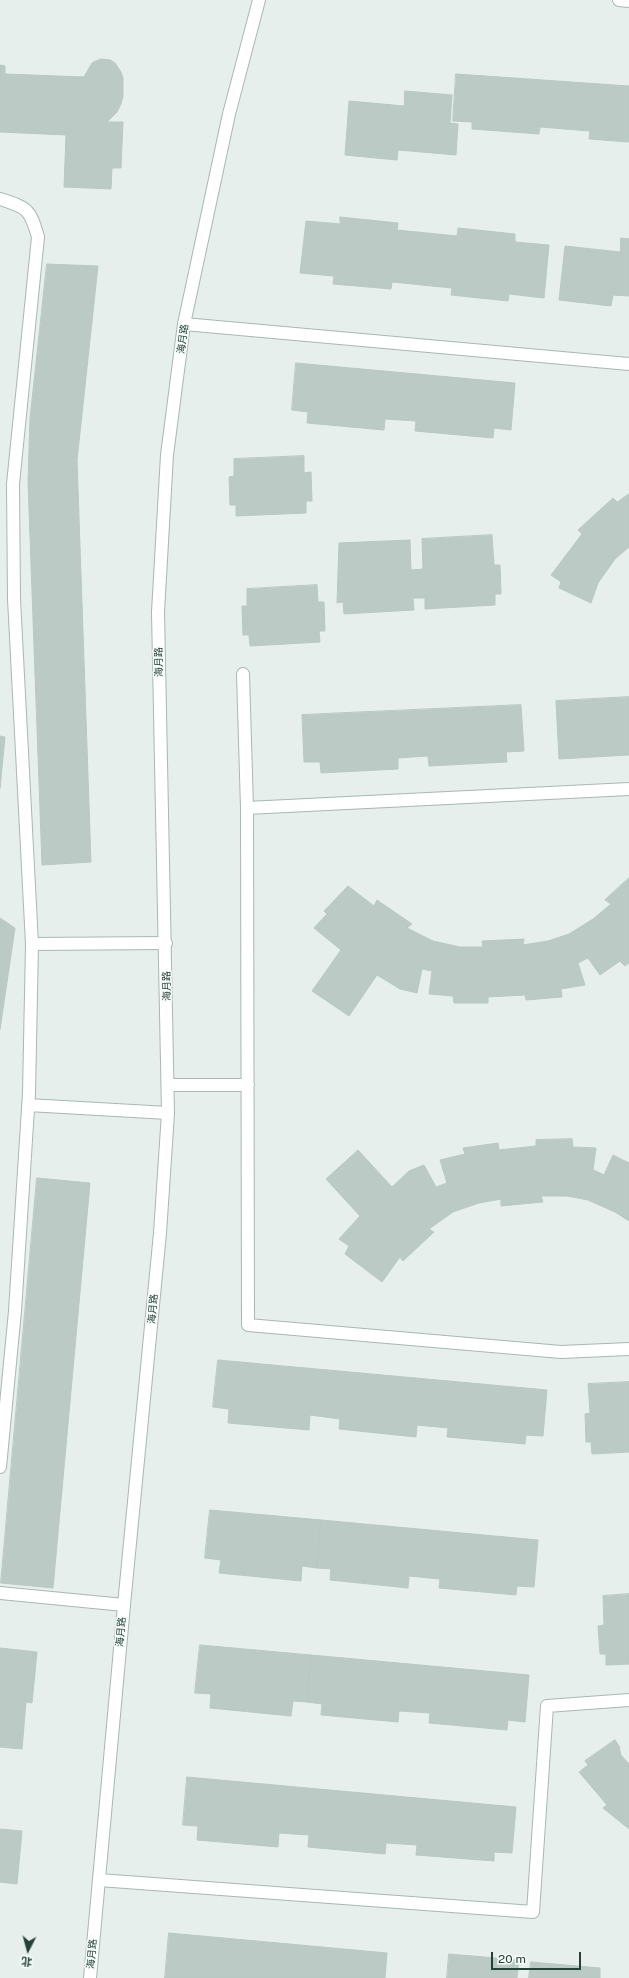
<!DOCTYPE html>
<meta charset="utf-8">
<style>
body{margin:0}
#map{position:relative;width:629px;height:1978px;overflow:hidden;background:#e6efeb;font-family:"Public Sans","Noto Sans SC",sans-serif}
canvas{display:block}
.north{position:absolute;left:8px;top:1930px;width:40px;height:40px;-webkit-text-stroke:3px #f7fbf9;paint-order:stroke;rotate:186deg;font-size:11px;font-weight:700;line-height:16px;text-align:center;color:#24423a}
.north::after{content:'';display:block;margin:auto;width:14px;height:18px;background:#24423a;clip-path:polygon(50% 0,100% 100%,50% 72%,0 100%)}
.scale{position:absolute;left:491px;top:1952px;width:90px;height:18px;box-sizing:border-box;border:2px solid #24423a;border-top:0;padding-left:5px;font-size:12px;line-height:14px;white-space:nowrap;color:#24423a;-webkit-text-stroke:3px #f7fbf9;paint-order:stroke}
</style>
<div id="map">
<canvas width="629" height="1978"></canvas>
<div class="north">北</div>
<div class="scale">20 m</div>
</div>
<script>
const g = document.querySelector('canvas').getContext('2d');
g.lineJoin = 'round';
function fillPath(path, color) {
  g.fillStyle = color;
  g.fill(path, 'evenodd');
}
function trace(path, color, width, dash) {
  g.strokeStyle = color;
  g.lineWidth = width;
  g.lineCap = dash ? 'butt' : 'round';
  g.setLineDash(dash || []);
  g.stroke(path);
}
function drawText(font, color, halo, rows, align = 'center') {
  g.font = font + ' "Public Sans","Noto Sans SC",sans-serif';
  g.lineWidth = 3;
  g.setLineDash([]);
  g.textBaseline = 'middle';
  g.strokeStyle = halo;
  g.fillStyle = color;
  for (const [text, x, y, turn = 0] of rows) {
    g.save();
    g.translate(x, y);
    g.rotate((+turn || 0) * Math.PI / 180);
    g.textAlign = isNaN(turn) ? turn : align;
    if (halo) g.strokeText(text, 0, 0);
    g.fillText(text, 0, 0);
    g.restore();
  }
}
const building = new Path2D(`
 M101 59 110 60 115 63 121 72 123 78V96L121 104 117 112 107 122H123L121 168H112L111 189 64 187 66 135 0 132V65L5 66V74L84 77 92 63Z
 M456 74 629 86V142L589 139 590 131 540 127 539 134 472 129V122L453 121Z
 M405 91 452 95 450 123 458 124 456 155 398 150 397 160 345 155 349 101 404 106Z
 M340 217 398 223 397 230 457 236 458 228 515 234V242L549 245 544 298 509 294 508 301 451 295 452 288 392 282 391 289 333 284 334 276 300 273 306 221 340 224Z
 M621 238 629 239V296L613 295 611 306 559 300 565 246 620 252Z
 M47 264 98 266 77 460 91 862 42 865 28 482 30 419Z
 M296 363 515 383 511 430 494 428 493 438 415 431 416 421 385 419 384 430 307 423 308 412 292 410Z
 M304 456V473L311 472 312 501H306V513L236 516V505H230L229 477 234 476V459Z
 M629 494V547L615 559 598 583 591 603 559 588 561 582 551 575 582 534 578 530 613 498 617 502Z
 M492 535 494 565H500L501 594H495V605L425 609V598H413L414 610 344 614 343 602 337 603 339 543 410 540 411 570 423 569 422 539Z
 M317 585 318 602H324L325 631H319L320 642 250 646 249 635H243L242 606H247V589Z
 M629 697V755L559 759 556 701Z
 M521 705 524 751 506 752 507 762 429 766 428 756 398 758V769L321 773 320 762H304L302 715Z
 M0 736 5 737 0 788Z
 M629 878V963L625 966 620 961 600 975 588 958 578 963 585 985 561 989 562 997 526 1000 525 995 488 997V1003H454L453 996 429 994 432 971 422 969 417 993 400 989 377 975 349 1016 312 991 341 950 314 928 327 914 324 911 348 886 374 906 377 900 412 924 407 928 433 941 460 947H483L482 941 524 939 523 945 548 941 569 934 593 919 611 904 605 900Z
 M0 918 15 928 0 1029Z
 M572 1139 573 1147 596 1148 593 1170 598 1172 604 1175 613 1155 629 1163V1221L615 1212 588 1200 567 1196H541L543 1202 501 1206V1199L479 1203 453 1212 429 1229 434 1232 403 1261 400 1257 382 1282 345 1254 349 1246 339 1239 360 1216 326 1179 358 1150 392 1187 409 1171 424 1165 436 1187 447 1183 440 1160 465 1154 463 1148 498 1143 499 1150 536 1146V1140Z
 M37 1178 90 1183 53 1588 1 1583Z
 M218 1360 547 1390 543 1436 526 1435 525 1444 447 1437 448 1428 417 1425 416 1437 339 1429 340 1419 310 1415 309 1430 228 1423 229 1409 213 1407Z
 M629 1382V1452L592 1454 591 1442H586L585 1414 590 1413 588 1384Z
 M210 1510 321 1520 317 1568 302 1566 301 1581 219 1573 221 1560 205 1558Z
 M321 1520 538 1540 534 1587 517 1586 516 1595 439 1588 440 1579 409 1576 408 1588 330 1580 331 1569 317 1568Z
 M629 1594V1664L606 1665V1654H600L598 1626 604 1625 603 1596Z
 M200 1645 311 1655 307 1702 293 1701 291 1716 210 1708 211 1694 195 1693Z
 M0 1648 37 1652 32 1703 26 1702 22 1749 0 1747Z
 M311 1655 529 1675 525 1722 508 1720 507 1730 429 1723 430 1713 399 1711 398 1722 321 1715 322 1704 307 1702Z
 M615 1740 619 1746 621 1755 629 1764V1829L603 1808 607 1805 579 1772 588 1765 585 1761Z
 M187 1777 516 1807 512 1853 494 1852V1861L416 1855 417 1845 386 1843 385 1854 308 1847 309 1835 279 1833 278 1847 197 1840 198 1826 183 1825Z
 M0 1829 22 1831 17 1884 0 1882Z
 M169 1933 387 1953 385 1978H165Z
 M449 1954 519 1960 517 1978H447Z
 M531 1962 600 1968V1978H529Z`);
fillPath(building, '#bbcac4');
trace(building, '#b8c9c2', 1);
const service = new Path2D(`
 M0 199C28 208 30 209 38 237L13 484 14 599 32 944 29 1093 15 1311 0 1467
 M184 324 629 364
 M243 674 247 808 248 1325 561 1352 629 1349
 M247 808 629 789
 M32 944 166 943
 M168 1085H248
 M28 1105 168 1113
 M0 1593 124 1605
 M99 1880 533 1912 547 1706 629 1700`);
const tertiary = new Path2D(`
 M90 1978 124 1605 160 1233 168 1113 158 612 167 455 184 324 229 114 259 0`);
const secondary = new Path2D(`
 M619 0 629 1`);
trace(service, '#a8b8b2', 14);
trace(tertiary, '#a8b8b2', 14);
trace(secondary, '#a4bbb3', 14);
trace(service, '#fff', 12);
trace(tertiary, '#fff', 12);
trace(secondary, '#fff', 12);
drawText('10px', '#24423a', '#f7fbf9', [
 ["海月路",183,339,-82],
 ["海月路",159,662,-91],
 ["海月路",167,986,-91],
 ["海月路",153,1309,-85],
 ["海月路",121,1632,-85],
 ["海月路",92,1954,-85]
]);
</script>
